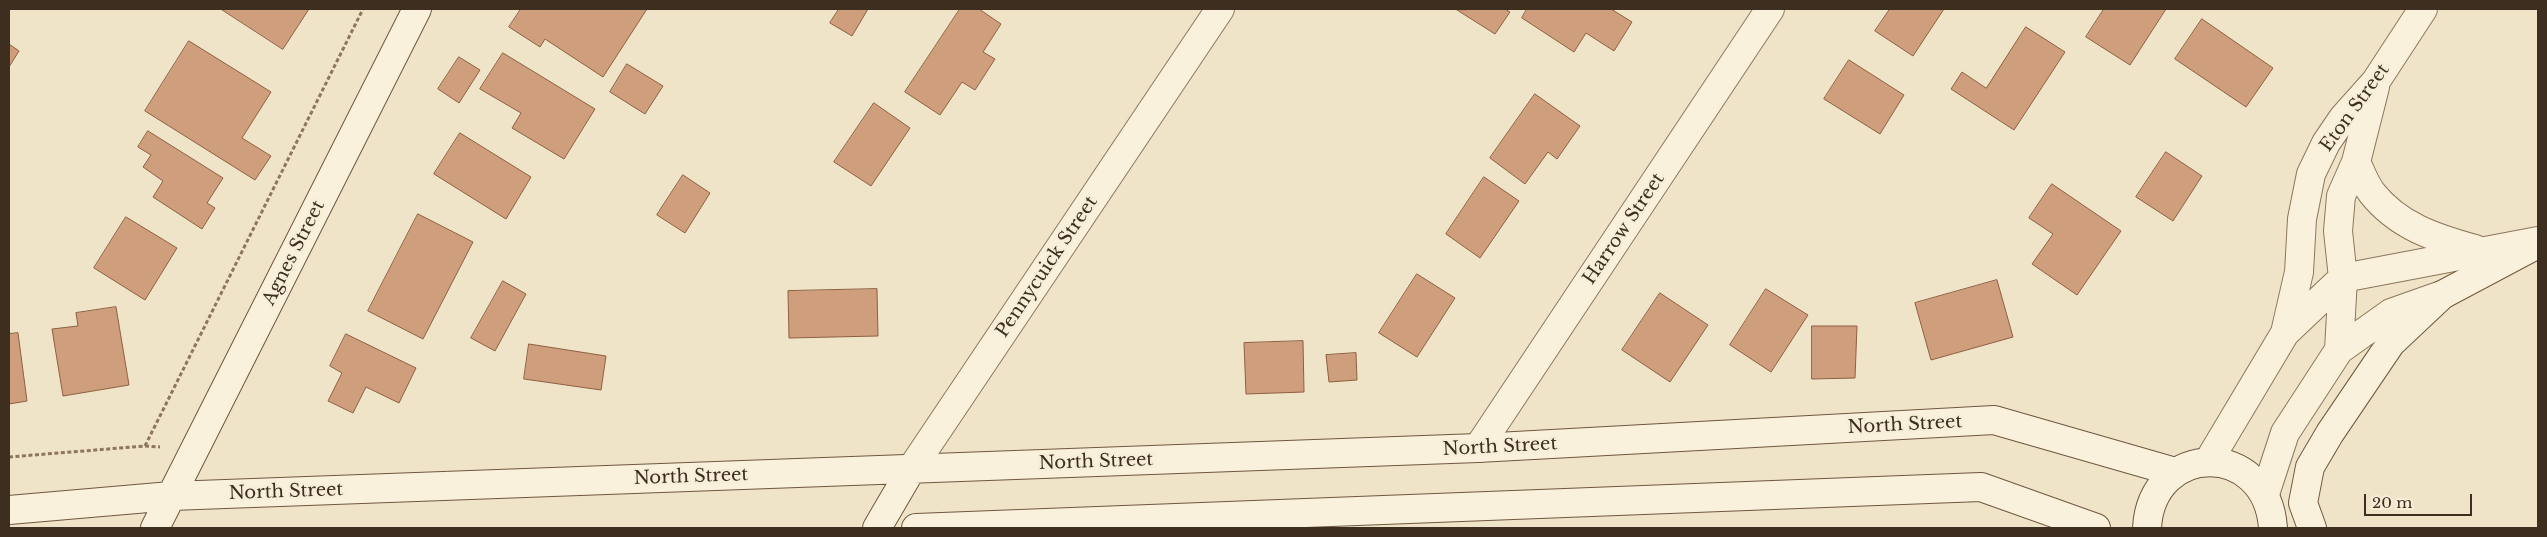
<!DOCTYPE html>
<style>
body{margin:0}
#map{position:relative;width:2547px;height:537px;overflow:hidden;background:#f0e4c8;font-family:"Libre Baskerville",serif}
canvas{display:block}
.frame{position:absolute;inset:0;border:10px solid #3d2e20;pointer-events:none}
.scale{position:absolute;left:2364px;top:494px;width:108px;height:22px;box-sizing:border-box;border:2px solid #3d2e20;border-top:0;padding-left:6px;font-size:15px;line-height:18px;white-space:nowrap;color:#3d2e20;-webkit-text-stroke:4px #f7eed8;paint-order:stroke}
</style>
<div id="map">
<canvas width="2547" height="537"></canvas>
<div class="frame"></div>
<div class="scale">20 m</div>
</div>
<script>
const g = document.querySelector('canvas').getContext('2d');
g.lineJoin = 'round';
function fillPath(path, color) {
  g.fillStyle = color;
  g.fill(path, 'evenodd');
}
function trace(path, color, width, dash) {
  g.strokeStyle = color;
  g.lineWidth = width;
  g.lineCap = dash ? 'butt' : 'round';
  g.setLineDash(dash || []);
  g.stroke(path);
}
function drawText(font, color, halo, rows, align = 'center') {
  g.font = font + ' "Libre Baskerville",serif';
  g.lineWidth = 5;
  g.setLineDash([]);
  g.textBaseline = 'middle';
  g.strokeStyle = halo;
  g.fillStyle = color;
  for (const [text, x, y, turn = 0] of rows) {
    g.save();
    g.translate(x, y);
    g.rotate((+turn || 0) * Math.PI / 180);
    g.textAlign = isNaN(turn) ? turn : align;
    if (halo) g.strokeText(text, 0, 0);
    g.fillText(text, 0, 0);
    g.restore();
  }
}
const building = new Path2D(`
 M221 9H309L283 49Z
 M521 9H647L603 77 545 39 540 47 509 27Z
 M839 9H868L852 36 830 23Z
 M960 9H979L1001 24 983 52 995 59 975 90 962 82 940 115 905 92Z
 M1505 9 1510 12 1495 34 1457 10Z
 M1527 9H1611L1632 22 1614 51 1586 33 1574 52 1522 18Z
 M1890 9H1944L1913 56 1875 31Z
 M2104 9H2166L2130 65 2086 37Z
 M2202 19 2273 68 2246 107 2175 59Z
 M2026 27 2065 52 2014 130 1951 89 1962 72 1986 88Z
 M189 41 271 92 242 138 271 156 255 180 145 111Z
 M9 44 19 51 9 67Z
 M503 53 595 109 564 159 512 128 521 113 480 89Z
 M459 57 480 70 459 103 438 89Z
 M1849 60 1904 95 1880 134 1824 99Z
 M627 64 663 86 645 114 610 92Z
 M1535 94 1580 126 1557 159 1548 152 1525 184 1490 158Z
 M874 103 910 128 871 186 834 162Z
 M148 131 223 178 207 203 215 208 202 229 153 197 163 181 143 167 151 155 138 147Z
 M460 133 531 177 506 219 434 174Z
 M2166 152 2202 176 2173 221 2136 197Z
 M683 175 710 193 685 233 657 215Z
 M1484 177 1519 201 1480 258 1446 234Z
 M2052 184 2121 231 2077 295 2032 264 2053 234 2029 218Z
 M418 214 473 242 423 339 368 311Z
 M126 217 177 248 145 300 94 268Z
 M1417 274 1455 298 1417 357 1379 333Z
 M1997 280 2013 337 1931 360 1915 303Z
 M503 281 526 294 495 351 471 338Z
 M877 289 878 336 789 338 788 291Z
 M1766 289 1808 315 1771 372 1730 345Z
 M1660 293 1708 325 1670 382 1622 350Z
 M116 307 129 385 63 396 52 329 78 326 76 313Z
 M1812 326H1857L1855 378 1812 379Z
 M18 333 27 401 9 404V334Z
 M346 334 416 368 399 403 366 387 353 413 328 401 342 373 330 366Z
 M1303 341 1304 392 1246 394 1244 343Z
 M529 344 606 356 601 390 524 379Z
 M1356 353 1357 380 1329 382 1326 355Z`);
fillPath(building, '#cf9f7d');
trace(building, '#8d5f41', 1);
const street = new Path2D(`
 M2375 87 2356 162C2361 172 2365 184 2372 193 2398 226 2435 238 2475 249
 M2285 333 2299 272 2302 219 2311 174 2326 143 2343 118 2376 81 2423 9
 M2339 350 2391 313 2442 295
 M1478 448 1770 9
 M2208 462 2285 333 2343 278 2538 241
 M912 468 1220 9
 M2265 494 2285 433 2339 350 2343 278 2338 231 2341 196 2356 162`);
const secondary = new Path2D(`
 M9 510 171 496 1478 448 1994 420 2175 472
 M155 528 417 9
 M877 528 912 468
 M916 528 1981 487 2096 528
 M2147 528C2152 441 2267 440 2273 528
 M2312 528 2303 503 2310 467 2330 433 2391 343 2442 295 2538 244`);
trace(street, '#8d765c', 30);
trace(secondary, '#6f573f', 30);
trace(new Path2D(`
 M145 446 363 9
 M9 457 145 446 160 447`), '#8d765c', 3, [4, 2.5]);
trace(street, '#faf1dc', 28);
trace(secondary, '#faf1dc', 28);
drawText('18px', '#3d2e20', '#f7eed8', [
 ["Eton Street",2355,108,-54],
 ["Harrow Street",1624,229,-56],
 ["Agnes Street",294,253,-63],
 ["Pennycuick Street",1047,267,-56],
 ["North Street",1905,425,-3],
 ["North Street",1500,447,-3],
 ["North Street",1096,462,-2],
 ["North Street",691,477,-2],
 ["North Street",286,492,-2]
]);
</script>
